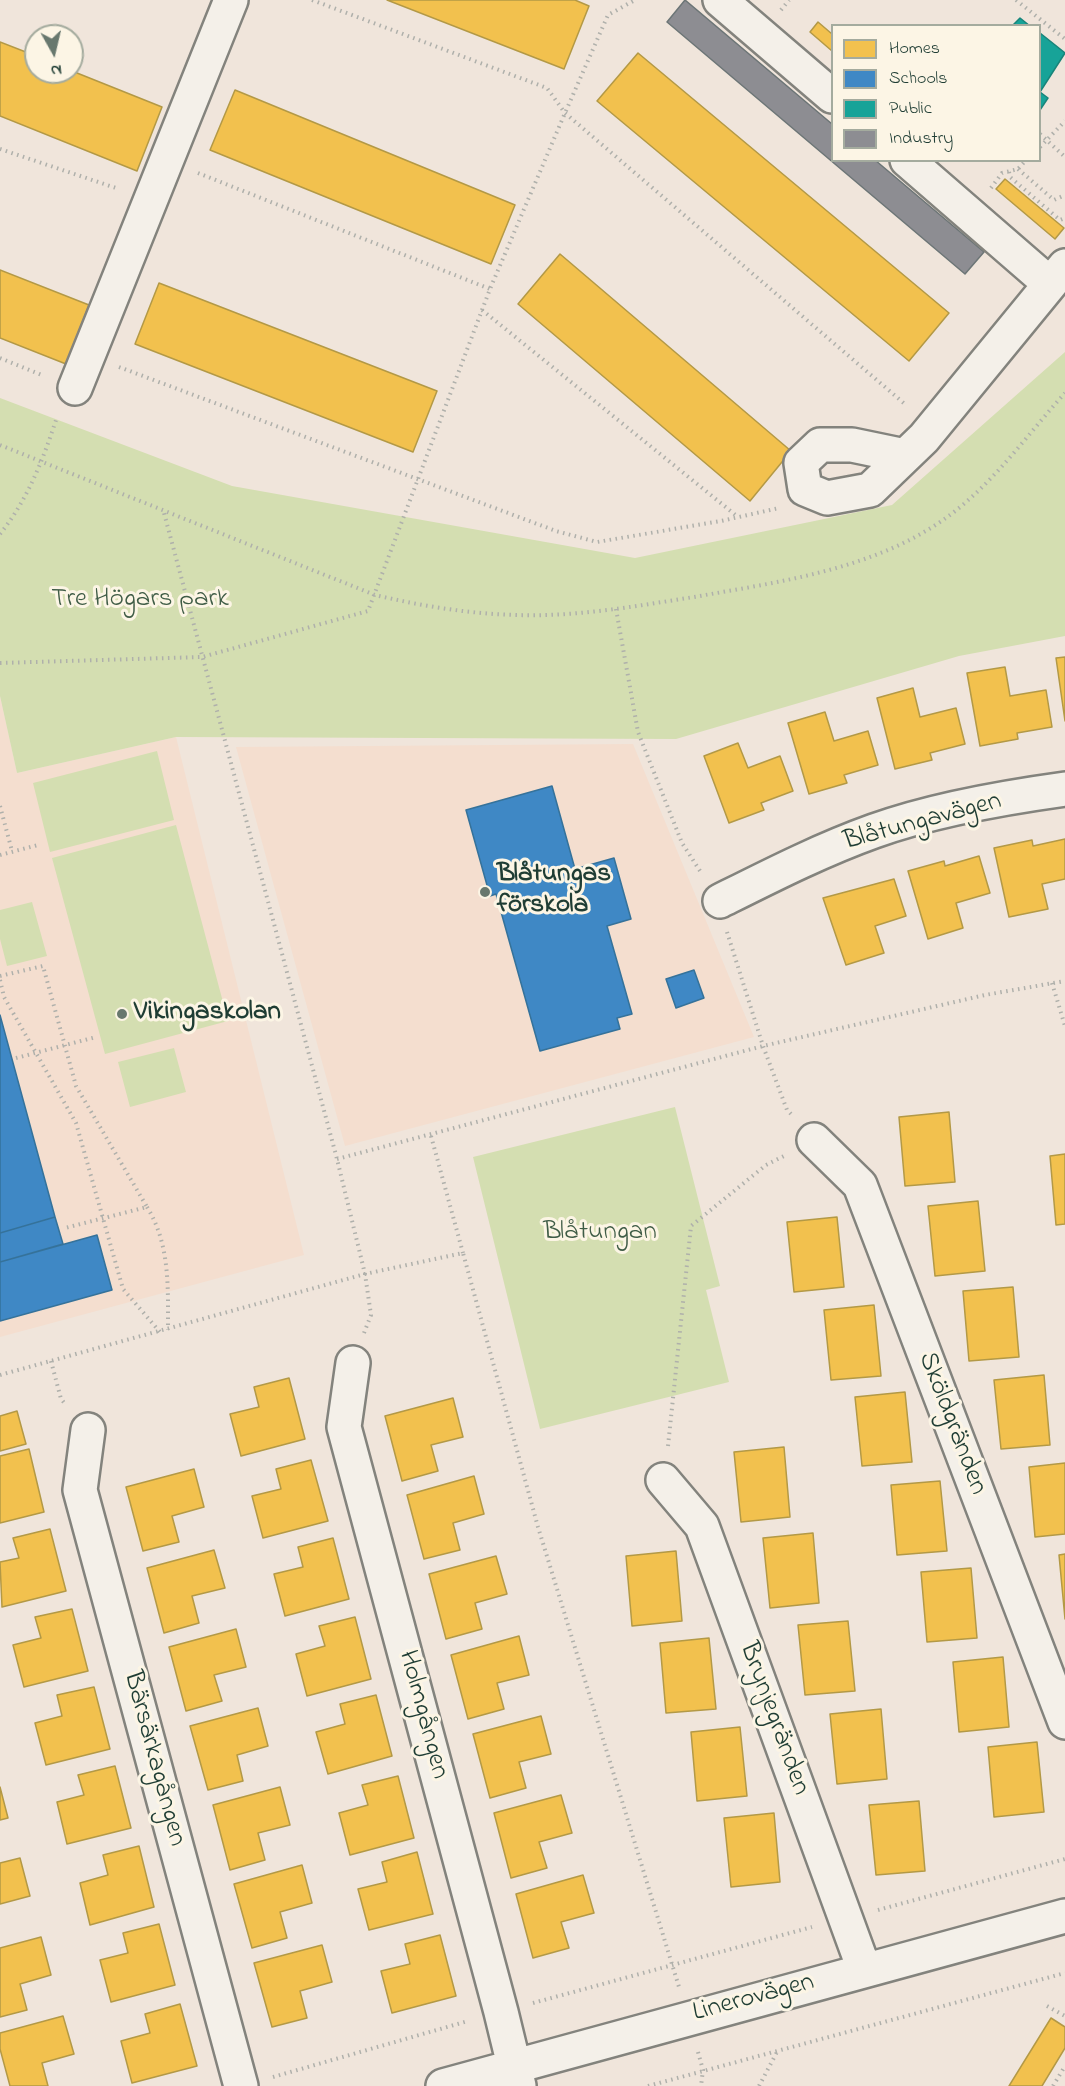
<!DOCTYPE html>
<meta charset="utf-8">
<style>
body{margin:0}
#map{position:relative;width:1065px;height:2086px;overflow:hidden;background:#f0e5db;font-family:"Indie Flower",sans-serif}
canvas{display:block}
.legend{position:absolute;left:831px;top:24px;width:210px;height:138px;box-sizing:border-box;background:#fcf5e5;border:2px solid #a4ab9e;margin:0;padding:8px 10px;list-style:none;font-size:18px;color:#1f3d34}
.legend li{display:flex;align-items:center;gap:12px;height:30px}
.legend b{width:30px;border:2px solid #a4ab9e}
.north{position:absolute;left:24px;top:24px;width:60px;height:60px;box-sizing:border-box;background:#fcf5e5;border:2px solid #a4ab9e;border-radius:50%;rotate:172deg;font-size:16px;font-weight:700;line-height:24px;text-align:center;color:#1f3d34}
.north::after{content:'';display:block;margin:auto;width:21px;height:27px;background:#68786e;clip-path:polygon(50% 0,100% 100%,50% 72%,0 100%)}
</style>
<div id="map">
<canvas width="1065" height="2086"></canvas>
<ul class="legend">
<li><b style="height:16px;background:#f2c14e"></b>Homes</li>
<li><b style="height:16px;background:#3f88c5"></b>Schools</li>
<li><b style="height:16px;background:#17a398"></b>Public</li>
<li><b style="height:16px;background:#8d8d92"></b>Industry</li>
</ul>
<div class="north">N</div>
</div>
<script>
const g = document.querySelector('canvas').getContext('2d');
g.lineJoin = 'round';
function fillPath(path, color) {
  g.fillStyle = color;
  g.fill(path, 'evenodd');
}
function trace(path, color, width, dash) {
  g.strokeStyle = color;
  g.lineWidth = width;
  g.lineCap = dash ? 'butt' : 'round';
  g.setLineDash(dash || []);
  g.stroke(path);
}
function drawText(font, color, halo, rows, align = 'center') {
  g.font = font + ' "Indie Flower",sans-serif';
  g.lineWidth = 6;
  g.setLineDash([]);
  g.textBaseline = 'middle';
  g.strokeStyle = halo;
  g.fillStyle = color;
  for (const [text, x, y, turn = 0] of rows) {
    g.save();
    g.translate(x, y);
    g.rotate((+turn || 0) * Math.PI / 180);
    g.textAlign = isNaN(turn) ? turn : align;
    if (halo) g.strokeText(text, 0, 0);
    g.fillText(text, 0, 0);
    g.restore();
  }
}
fillPath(new Path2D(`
 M0 696 17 773 176 737 304 1255 0 1337Z
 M633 744 754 1037 345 1146 236 747Z`), '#f4decf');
fillPath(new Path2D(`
 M1065 352V636L959 656 676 739 176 737 17 773 0 696V398L232 486 635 558 892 505Z
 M157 751 174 820 50 852 33 783Z
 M176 825 228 1021 105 1054 52 858Z
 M32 902 47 956 7 966 0 939V910Z
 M174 1048 186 1092 130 1107 118 1062Z
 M675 1107 720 1286 706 1290 729 1382 540 1429 473 1157Z`), '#d4deb1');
const homes = new Path2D(`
 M387 0H575L589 6 564 69Z
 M818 22 832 34V51L810 32Z
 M0 42 36 56V72L72 71 162 107 137 171 0 116Z
 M638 53 949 313 909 361 597 101Z
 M235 90 515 205 491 264 210 150Z
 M1005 179 1064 228 1055 239 996 189Z
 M560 254 791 451 750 501 518 304Z
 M0 270 89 305 66 364 0 338Z
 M159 283 437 391 413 452 135 344Z
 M1065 657V721L1056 658Z
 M1005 667 1010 696 1046 690 1052 727 1017 733 1018 739 980 746 967 673Z
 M913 688 920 717 956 708 965 744 930 753 932 760 895 769 877 698Z
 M825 712 834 741 868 731 878 765 844 775 847 783 809 794 788 723Z
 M738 743 748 768 780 756 793 791 761 803 764 810 729 823 704 756Z
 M1065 839V879L1042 884 1048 909 1009 917 994 848 1032 840 1033 846Z
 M979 856 990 893 956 903 963 928 928 939 908 871 944 861 945 866Z
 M894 879 906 916 875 926 884 953 846 965 823 898Z
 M949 1112 955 1182 905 1186 899 1117Z
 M1065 1154V1224L1056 1225 1050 1156Z
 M978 1201 985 1271 935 1276 928 1206Z
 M837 1217 844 1287 794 1292 787 1222Z
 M1013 1287 1019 1357 969 1361 963 1291Z
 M874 1305 881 1376 831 1380 824 1310Z
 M1044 1375 1050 1445 1001 1449 994 1380Z
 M289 1378 305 1439 241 1456 230 1414 259 1407 254 1387Z
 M905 1392 912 1462 862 1466 855 1397Z
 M453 1398 463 1437 431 1445 438 1471 402 1481 385 1416Z
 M17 1411 26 1444 0 1451V1416Z
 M784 1447 790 1517 741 1522 734 1452Z
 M29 1449 44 1512 0 1523V1456Z
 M311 1460 328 1521 263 1538 252 1496 281 1489 276 1469Z
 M1065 1463V1534L1035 1537 1029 1467Z
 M194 1469 204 1507 172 1516 179 1542 143 1551 126 1487Z
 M474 1476 484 1514 453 1523 460 1550 424 1559 407 1495Z
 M940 1481 947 1551 897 1555 891 1485Z
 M50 1529 66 1591 2 1607 0 1562 19 1558 13 1538Z
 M813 1533 819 1603 770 1608 763 1538Z
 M333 1538 349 1599 285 1616 274 1574 303 1567 298 1547Z
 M214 1550 225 1588 192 1596 199 1623 164 1633 147 1568Z
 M676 1551 682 1621 632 1626 626 1556Z
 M1065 1554V1619L1059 1555Z
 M496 1556 507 1594 475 1603 482 1629 446 1639 429 1574Z
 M971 1568 977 1638 927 1642 921 1572Z
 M72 1609 88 1671 24 1687 13 1645 41 1638 35 1617Z
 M355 1617 371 1679 307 1696 296 1654 325 1646 319 1626Z
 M848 1621 855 1691 805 1695 798 1625Z
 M236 1629 246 1667 214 1675 222 1701 186 1711 169 1647Z
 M519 1636 529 1675 497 1683 504 1709 468 1719 451 1655Z
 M709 1638 716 1709 666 1713 660 1643Z
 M1003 1657 1009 1727 959 1732 953 1662Z
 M94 1687 110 1749 46 1765 35 1723 62 1716 57 1695Z
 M376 1695 392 1756 328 1774 316 1732 345 1724 340 1704Z
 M258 1708 268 1746 237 1755 243 1781 208 1790 190 1726Z
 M881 1709 887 1779 837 1784 830 1714Z
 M541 1716 551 1754 519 1762 526 1788 490 1798 473 1734Z
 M740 1727 747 1796 697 1801 691 1732Z
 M1037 1742 1044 1812 994 1817 988 1747Z
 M115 1766 131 1828 67 1844 57 1802 84 1795 78 1775Z
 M398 1776 414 1838 350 1855 339 1813 368 1805 362 1785Z
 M0 1787 8 1818 0 1820Z
 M280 1787 290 1825 258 1833 265 1860 230 1870 213 1805Z
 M561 1795 572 1833 539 1842 547 1868 511 1878 494 1813Z
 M919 1801 925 1871 876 1875 869 1805Z
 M774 1813 780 1882 731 1887 724 1818Z
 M139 1846 154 1907 90 1925 80 1883 108 1875 103 1855Z
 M417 1852 433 1914 369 1930 358 1889 387 1882 382 1862Z
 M20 1858 30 1896 0 1904V1863Z
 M302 1865 312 1903 280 1912 287 1938 252 1948 234 1884Z
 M583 1875 594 1913 561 1922 569 1948 533 1958 516 1894Z
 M159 1924 175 1985 111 2002 100 1960 128 1953 123 1933Z
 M440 1935 456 1996 392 2013 381 1971 410 1964 405 1944Z
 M41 1937 51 1975 20 1984 27 2010 0 2017V1948Z
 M322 1945 332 1982 300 1991 307 2018 272 2027 254 1963Z
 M180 2004 197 2066 132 2083 121 2041 150 2033 145 2014Z
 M63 2016 74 2054 42 2063 48 2086H10L0 2049V2033Z
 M1051 2018 1065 2027V2048L1042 2086H1009Z`);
fillPath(homes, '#f2c14e');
trace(homes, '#b39946', 1.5);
const schools = new Path2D(`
 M552 786 575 869 614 858 631 919 607 926 632 1014 617 1018 620 1029 540 1051 496 894 490 896 466 810Z
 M694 970 704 998 676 1008 666 979Z
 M0 1015 55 1217 0 1233Z
 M55 1217 63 1244 0 1262V1233Z
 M97 1235 112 1290 0 1321V1262Z`);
fillPath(schools, '#3f88c5');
trace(schools, '#35729a', 1.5);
const public = new Path2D(`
 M1020 18 1030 26H1012Z
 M1040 33 1065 53 1040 92 1048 98 1040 110Z`);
fillPath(public, '#17a398');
trace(public, '#19847a', 1.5);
const industry = new Path2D(`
 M685 0 832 124V160H875L984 252 965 274 667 22Z`);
fillPath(industry, '#8d8d92');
trace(industry, '#6c7576', 1.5);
const minor = new Path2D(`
 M720 0 832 96
 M907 160 1050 284
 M75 388 231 0
 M905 456 852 445H820L801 463 805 489 827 498 870 490 924 438 1065 266
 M720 901C770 876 821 850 874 831 929 811 1007 797 1065 789
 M814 1140 860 1185 1065 1722
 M353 1363 344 1427 501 2012 519 2086
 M88 1430 80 1490 241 2086
 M663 1480 702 1526 864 1969
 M443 2086 1065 1916`);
trace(minor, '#83837d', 38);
trace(new Path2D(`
 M312 0 547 88 565 113 906 405
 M1016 0 1065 39
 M781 10 789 0
 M1040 134 1065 157
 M1040 147 1065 121
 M0 149 119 189
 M1018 169 1054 200 1065 195
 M1009 172 1010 177 1060 220 1065 218
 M198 173 490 289
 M991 188 1002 173 1018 169 1026 160
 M482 310 738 517
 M0 358 44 376
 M119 367 556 531 597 542 721 521 779 508
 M0 445 375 595C422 606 469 614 518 615 577 617 636 606 694 597 778 582 871 570 943 520 991 487 1026 436 1065 393
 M0 534C28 499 43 460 57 417
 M616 609 638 732 682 843 702 874
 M0 663 202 657 368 611 490 289 565 113 608 15 635 0
 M0 806 12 851
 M0 855 38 845
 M727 932 763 1046 787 1110 793 1116
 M0 976 43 966 76 1086 147 1207 65 1228
 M0 980 4 997 76 1123 123 1289 160 1332
 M1052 983 1065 1026
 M16 1058 96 1037
 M431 1136 463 1253
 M337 1159 763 1046 985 995 1065 981
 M147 1207C170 1244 168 1287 168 1330
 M364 1333 371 1315 365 1274 463 1253 538 1527 679 1987
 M51 1361 61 1399 66 1405
 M0 1375 365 1274 337 1159 164 513
 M668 1446 691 1226 766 1165 786 1155
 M878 1910 1065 1859
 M533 2003 812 1927
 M1047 2006 1065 2016
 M698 2052 703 2070 701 2086
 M273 2077 468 2021
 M648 2086 1065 1973
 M759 2086 777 2052
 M1053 2086 1065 2066`), '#afb0ab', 4, [1.5, 4.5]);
trace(minor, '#f4f0e9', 33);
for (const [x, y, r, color] of [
 [485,892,6,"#68786e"],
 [122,1014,6,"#68786e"]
]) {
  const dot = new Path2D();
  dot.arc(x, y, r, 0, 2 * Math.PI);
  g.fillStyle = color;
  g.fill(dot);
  trace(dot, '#fcf5e5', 2);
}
drawText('27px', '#3f5c46', '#fcf5e5', [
 ["Tre Högars park",140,601],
 ["Blåtungan",600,1234]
]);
drawText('27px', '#1f3d34', '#fcf5e5', [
 ["Blåtungavägen",923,823,-15],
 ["Sköldgränden",951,1424,69],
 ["Holmgången",422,1715,75],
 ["Brynjegränden",773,1719,70],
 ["Bärsärkagången",153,1759,75],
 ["Linerovägen",754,1999,-15]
]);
drawText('bold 27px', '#1f3d34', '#fcf5e5', [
 ["Blåtungas",497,876],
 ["förskola",497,907],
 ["Vikingaskolan",134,1014]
], 'left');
</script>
